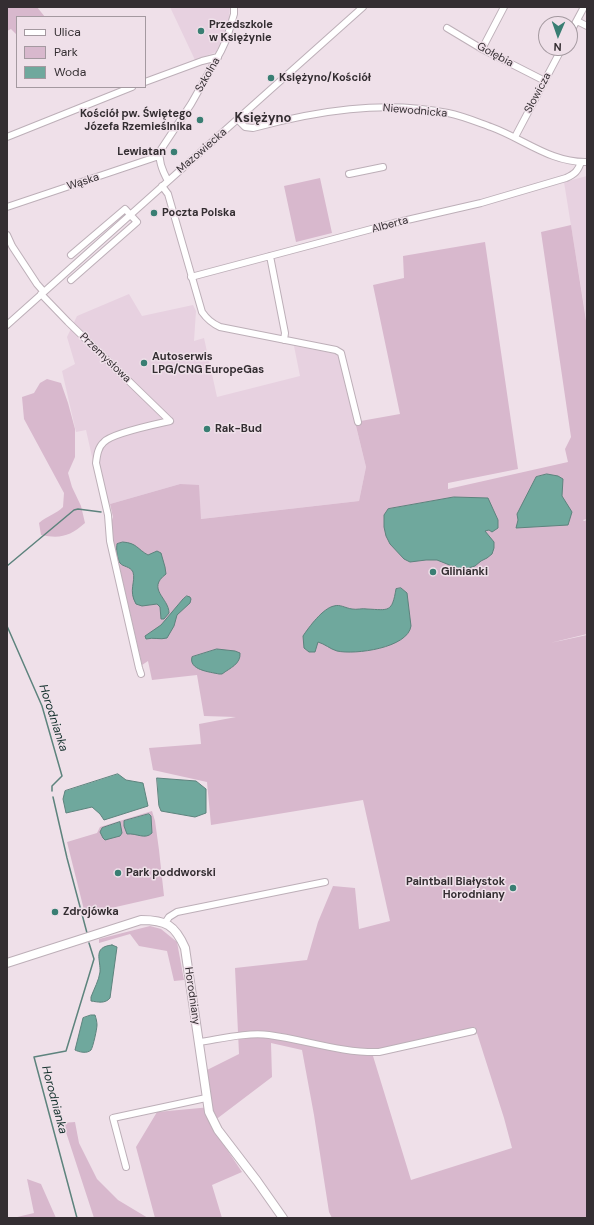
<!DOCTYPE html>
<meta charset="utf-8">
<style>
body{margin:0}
#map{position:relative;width:594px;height:1225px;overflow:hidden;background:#efe0e9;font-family:"DM Sans",sans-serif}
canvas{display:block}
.frame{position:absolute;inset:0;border:8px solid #342e32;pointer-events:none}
.legend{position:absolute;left:16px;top:16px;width:130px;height:72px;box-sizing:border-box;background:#efe0e9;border:1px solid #a499a0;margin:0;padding:5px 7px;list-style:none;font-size:12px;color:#342e32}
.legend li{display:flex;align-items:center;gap:8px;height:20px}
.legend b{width:20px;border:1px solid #a499a0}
.north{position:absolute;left:538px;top:16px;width:40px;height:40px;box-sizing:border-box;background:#efe0e9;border:1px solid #a499a0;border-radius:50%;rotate:182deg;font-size:11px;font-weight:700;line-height:16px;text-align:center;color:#342e32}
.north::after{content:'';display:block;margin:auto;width:14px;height:18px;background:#397e73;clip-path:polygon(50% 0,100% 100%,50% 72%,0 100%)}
</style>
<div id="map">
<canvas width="594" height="1225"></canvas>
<div class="frame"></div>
<ul class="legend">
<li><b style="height:5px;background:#fff"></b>Ulica</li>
<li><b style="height:11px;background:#d8b8cd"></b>Park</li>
<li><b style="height:11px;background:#6fa89d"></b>Woda</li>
</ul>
<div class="north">N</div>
</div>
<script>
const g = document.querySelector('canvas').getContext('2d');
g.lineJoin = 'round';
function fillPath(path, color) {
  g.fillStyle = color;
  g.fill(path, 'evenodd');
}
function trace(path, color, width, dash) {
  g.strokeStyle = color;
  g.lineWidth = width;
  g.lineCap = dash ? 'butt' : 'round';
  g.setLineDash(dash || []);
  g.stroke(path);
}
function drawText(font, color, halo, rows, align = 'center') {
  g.font = font + ' "DM Sans",sans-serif';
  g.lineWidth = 3;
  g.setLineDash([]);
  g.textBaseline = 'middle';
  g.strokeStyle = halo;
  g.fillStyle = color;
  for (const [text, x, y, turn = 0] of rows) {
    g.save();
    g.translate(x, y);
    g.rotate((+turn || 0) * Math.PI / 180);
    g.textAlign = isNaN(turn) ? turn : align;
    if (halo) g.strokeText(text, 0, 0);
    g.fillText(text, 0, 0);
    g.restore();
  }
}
fillPath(new Path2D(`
 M170 7H230L229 20 223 37 216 52 195 60Z
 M587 176V325L564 182Z
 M129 294 142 316 193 305 196 311 194 341 204 338 217 397 300 376 294 346 338 354 366 467 359 501 201 519 180 484 103 506 86 430 76 432 62 371 75 364 67 337 77 316Z`), '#e7d1e0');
fillPath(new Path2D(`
 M7 7H37L45 17H17V35L11 29 7 31Z
 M320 178 332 233 296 242 284 186Z
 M571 225 587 327V519L583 520 584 521 587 520V634L550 643 587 635V1218H332L329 1212 314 1115 302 1050 271 1043 272 1077 210 1124 242 1172 212 1185 222 1218H155L136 1147 157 1112 211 1107 207 1070 239 1054 235 968 307 960 318 922 333 886 355 888 359 929 390 921 363 800 211 825 207 782 153 770 149 748 201 744 199 724 236 717 204 716 197 675 152 680 148 661 142 665 110 526 113 517 110 504 180 484 199 485 201 519 359 501 366 467 355 422 400 414 373 285 404 278 403 256 485 242 518 469 448 483V489L568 462 565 449 571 437 541 232ZM475 1027 504 1118 512 1148 411 1180 373 1056 374 1051Z
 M47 379 61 383 68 403 75 429V457L68 473 72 487 81 506 85 523C70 536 61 539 41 535L39 523C47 516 56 514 63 507L64 493 24 419 22 397 34 393 40 383Z
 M152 811 155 821 159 850 164 896 85 914 67 842 97 833 100 827Z
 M150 926 161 929 177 942 184 980 174 981 167 951 139 946 130 934 99 943V939Z
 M75 1122 79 1143 97 1179 118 1200 148 1218H94L63 1123Z
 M27 1179 41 1184 56 1218H13L34 1213Z`), '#d8b8cd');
const water = new Path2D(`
 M547 474 558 476 563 479 562 496 572 512 568 525 516 528 518 520 517 514 536 477Z
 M454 497 488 498 498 520V528L492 532 489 530 485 531 494 542V548L492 554 487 558 481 561 475 566 462 570 437 560H426L410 562 404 559 390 544 386 536 384 527V515L388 509Z
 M123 542C137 543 137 549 148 555L157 551 161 553 165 567 166 574C146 589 169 598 169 613L164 619H161L160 607 157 604 142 606 136 604C128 590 136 582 133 572 130 566 123 567 120 563 117 559 116 548 117 544Z
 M401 588 407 593 411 626C408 648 355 655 337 651 330 649 325 644 318 642L315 652H309L304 648 303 636C309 627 323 608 334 606 340 604 345 608 352 609 357 610 362 608 367 609 389 610 392 613 396 589Z
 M187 596 190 597 191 599 190 603 177 615 174 626 167 638C160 640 154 637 146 639L145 636 161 625 183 599Z
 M217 649 235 651 240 653C241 664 230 668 222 674H219C210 672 188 670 192 657Z
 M118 774 126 780 143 783 148 806 104 820 100 814 92 807 66 813 63 799 65 791Z
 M157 778 196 781 206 789V813L195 817 161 811 159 806Z
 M149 814 151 816 152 833C145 840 137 833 127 834L124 826V821Z
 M120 822 122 833 120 836 105 840 103 838 100 832 102 828Z
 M112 945 117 947 110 998C105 1004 98 1002 91 1001V997C94 989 99 980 100 972 101 960 92 947 112 945Z
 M91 1015H95C96 1018 97 1022 97 1025 97 1029 93 1047 91 1050 87 1054 79 1052 75 1050L83 1018Z`);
fillPath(water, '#6fa89d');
trace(water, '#5d837d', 1);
trace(new Path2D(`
 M7 566 74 510 78 509 101 512
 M7 626 42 706 62 776 52 786V791
 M53 797 67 858 87 933
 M77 1218 34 1057 66 1051 94 959 89 943`), '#5d837d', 1.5);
const minor = new Path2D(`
 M577 21 587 26
 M447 28 482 49 545 81
 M570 33 584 7
 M482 49 504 7
 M145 82 202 61 218 57
 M238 120 245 127 253 128C316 111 383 100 448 113 463 116 477 122 491 127 524 139 551 163 587 162
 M7 137 132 87
 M515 137 562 48
 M349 174 383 167
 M168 181C163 172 158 161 160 151L191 104 221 51 227 38 234 14V7
 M162 186 168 194 202 312C207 319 211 323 220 327L336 350 341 353 358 422
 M7 207 159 156
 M7 235 12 246 37 284 44 292
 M270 256 285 333 284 340
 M191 277 394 223 481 203 566 178C575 174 578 171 581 162
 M71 280 137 222 125 209 71 255
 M41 294 68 322 170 421
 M7 325 363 7
 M141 674 139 668 110 541 108 515 96 463C97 455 98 447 104 442 112 433 157 424 170 421
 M165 923 169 917 177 912 325 882
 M199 1042C220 1039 248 1032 269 1035 306 1040 341 1053 379 1052L473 1031
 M126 1167 113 1118 206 1098`);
const tertiary = new Path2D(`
 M7 963 141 920C166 920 175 925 185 948L209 1112 218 1130 257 1181 283 1218`);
trace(minor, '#bdafb8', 8);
trace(tertiary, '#bdafb8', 10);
trace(minor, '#fff', 6);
trace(tertiary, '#fff', 8);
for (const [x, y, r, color] of [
 [201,31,4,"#397e73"],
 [271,78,4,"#397e73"],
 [200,120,4,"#397e73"],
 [174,152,4,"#397e73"],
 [154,213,4,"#397e73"],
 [144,363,4,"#397e73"],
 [207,429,4,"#397e73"],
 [433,572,4,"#397e73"],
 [118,873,4,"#397e73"],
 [513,888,4,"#397e73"],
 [55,912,4,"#397e73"]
]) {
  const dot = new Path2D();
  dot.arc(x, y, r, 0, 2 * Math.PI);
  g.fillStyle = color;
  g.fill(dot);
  trace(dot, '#efe0e9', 1.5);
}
drawText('bold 11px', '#342e32', '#efe0e9', [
 ["Przedszkole",209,25],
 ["w Księżynie",209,38],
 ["Księżyno/Kościół",279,78],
 ["Kościół pw. Świętego",192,114,"right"],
 ["Józefa Rzemieślnika",192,127,"right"],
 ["Lewiatan",166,152,"right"],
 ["Poczta Polska",162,213],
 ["Autoserwis",152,357],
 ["LPG/CNG EuropeGas",152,370],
 ["Rak-Bud",215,429],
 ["Glinianki",441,572],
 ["Park poddworski",126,873],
 ["Paintball Białystok",505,882,"right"],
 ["Horodniany",505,895,"right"],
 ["Zdrojówka",63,912]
], 'left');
drawText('11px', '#342e32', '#efe0e9', [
 ["Gołębia",495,55,28],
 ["Szkolna",208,75,-60],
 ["Słowicza",538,93,-62],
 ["Niewodnicka",415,111,5],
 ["Mazowiecka",202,151,-41],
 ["Wąska",83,182,-18],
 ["Alberta",390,225,-15],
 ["Przemysłowa",105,358,44],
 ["Horodniany",192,996,82]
]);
drawText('italic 12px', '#13302c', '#efe0e9', [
 ["Horodnianka",53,718,72],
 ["Horodnianka",54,1100,75]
]);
drawText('bold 13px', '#342e32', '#efe0e9', [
 ["Księżyno",263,119]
]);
</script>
